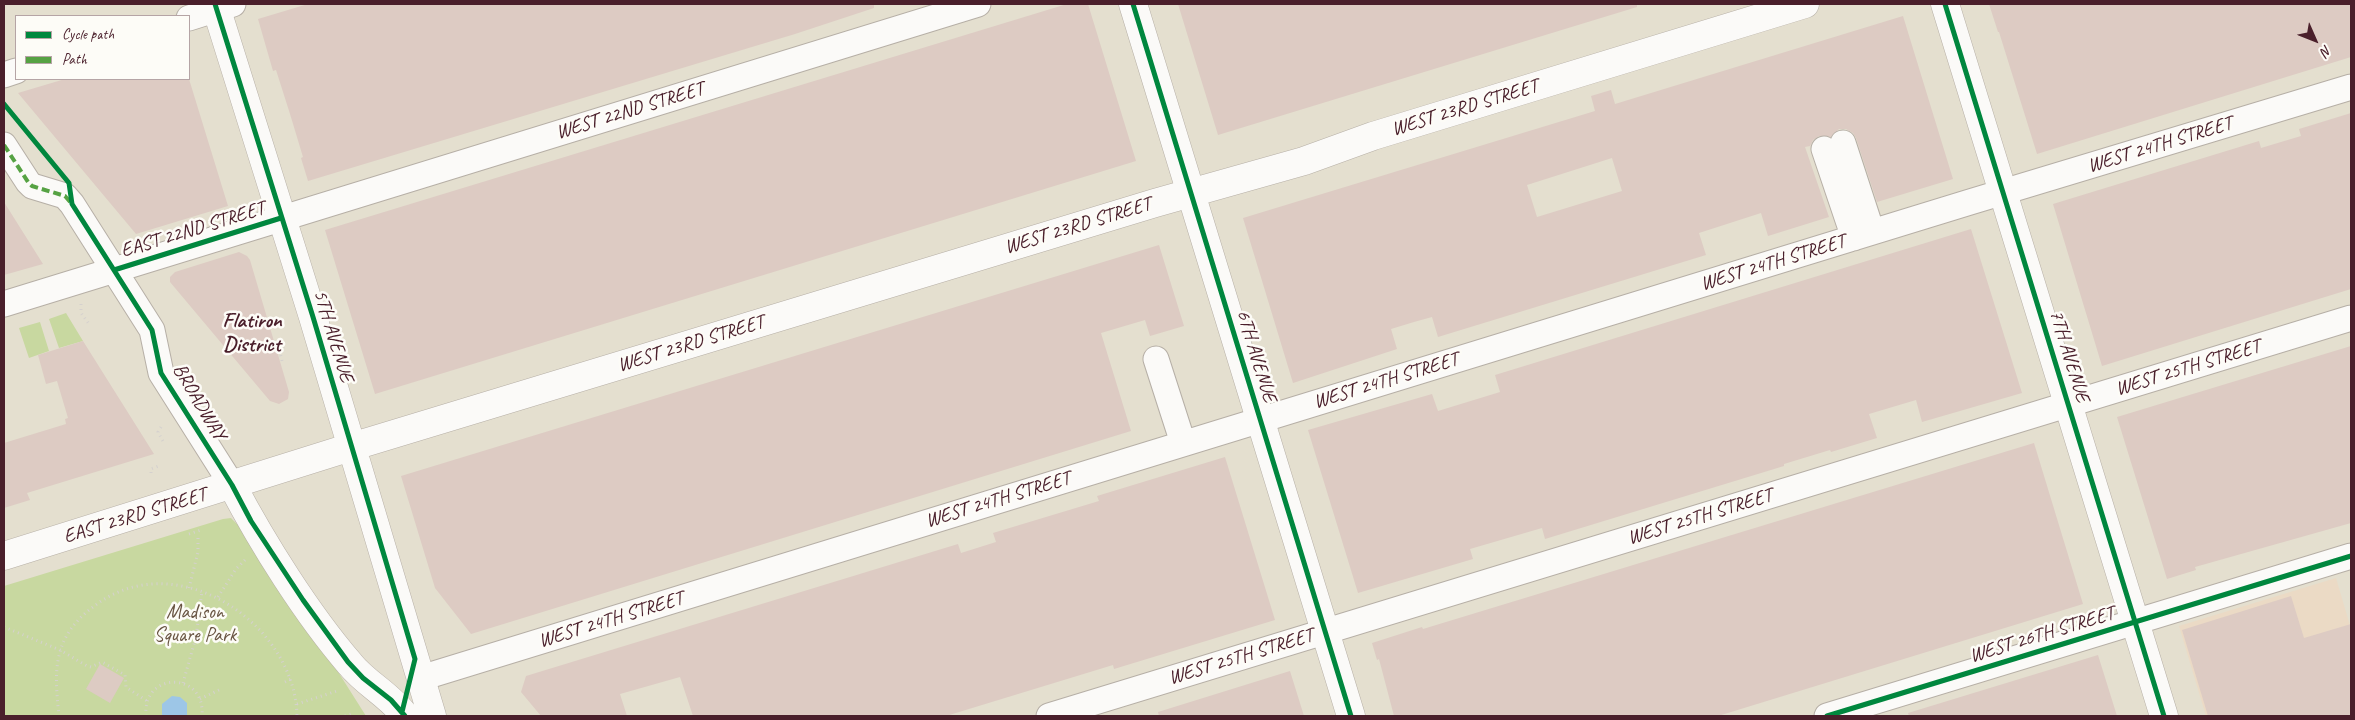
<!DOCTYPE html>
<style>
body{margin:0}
#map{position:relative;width:2355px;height:720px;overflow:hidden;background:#e4dfcf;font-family:Caveat,sans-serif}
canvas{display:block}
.frame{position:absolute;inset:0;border:5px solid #4a1f2b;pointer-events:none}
.legend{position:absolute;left:15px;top:15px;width:175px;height:65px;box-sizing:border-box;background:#fdfcf7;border:1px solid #b5a4a5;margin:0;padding:6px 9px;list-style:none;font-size:15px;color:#4a1f2b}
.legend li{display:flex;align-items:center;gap:10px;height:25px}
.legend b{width:25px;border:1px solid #b5a4a5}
.north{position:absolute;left:2290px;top:15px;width:50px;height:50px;-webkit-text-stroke:4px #fdfcf7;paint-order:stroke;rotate:134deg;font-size:14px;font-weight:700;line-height:20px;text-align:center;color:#4a1f2b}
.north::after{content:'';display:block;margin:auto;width:18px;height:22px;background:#4a1f2b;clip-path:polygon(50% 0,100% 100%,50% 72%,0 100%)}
</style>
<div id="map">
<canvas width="2355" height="720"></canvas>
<div class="frame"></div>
<ul class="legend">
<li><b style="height:6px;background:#00873e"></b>Cycle path</li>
<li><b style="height:6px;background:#56a243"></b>Path</li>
</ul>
<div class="north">N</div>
</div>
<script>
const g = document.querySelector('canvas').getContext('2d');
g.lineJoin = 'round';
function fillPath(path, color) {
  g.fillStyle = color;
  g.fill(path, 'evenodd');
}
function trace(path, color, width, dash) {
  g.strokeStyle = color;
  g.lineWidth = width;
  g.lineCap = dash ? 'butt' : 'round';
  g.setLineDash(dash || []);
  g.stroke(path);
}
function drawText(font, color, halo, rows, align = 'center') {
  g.font = font + ' Caveat,sans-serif';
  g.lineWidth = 5;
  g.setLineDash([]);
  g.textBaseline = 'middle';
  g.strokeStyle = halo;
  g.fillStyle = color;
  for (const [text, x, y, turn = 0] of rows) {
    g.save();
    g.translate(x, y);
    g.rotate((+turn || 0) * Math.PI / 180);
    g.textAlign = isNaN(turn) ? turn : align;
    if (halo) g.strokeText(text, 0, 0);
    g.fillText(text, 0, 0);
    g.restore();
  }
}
fillPath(new Path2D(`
 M2336 578 2351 629V716H2206L2179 626Z`), '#ebdac5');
fillPath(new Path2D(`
 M66 313 83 341 59 348 49 319Z
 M40 322 49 351 29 358 19 328Z
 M231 518 238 525 323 648 366 716H4V586L223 519Z`), '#c8d8a0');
fillPath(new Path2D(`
 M172 696 180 697 187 703V716H162V704Z`), '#9dc6e7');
fillPath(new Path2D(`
 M308 4H874V8L795 34 308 181 301 158 303 157 290 114 276 70 273 71 258 19Z
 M1067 4H1088L1136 161 375 394 325 230Z
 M1178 4H1637V7L1218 135Z
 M1989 4H2351V57L2037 154 1999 32H1998Z
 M1903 16 1953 179 1877 202 1856 138 1853 133 1846 129H1839L1831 137 1819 136 1813 140 1810 146 1805 147 1829 217 1768 236 1761 213 1699 233 1706 255 1438 337 1432 317 1414 322 1391 329 1397 349 1293 383 1243 218 1595 111 1591 96 1611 90 1615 104ZM1612 158 1622 191 1537 217 1527 185Z
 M65 79H189L228 206 136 234 18 93Z
 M2351 113V289L2102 366 2053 204 2259 141 2261 148 2301 136 2299 129Z
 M4 202 43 264 4 275Z
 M1971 229 2022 393 1922 422 1916 400 1869 414 1877 438 1831 452 1830 450 1784 464V466L1545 539 1542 528 1470 549 1473 559 1358 593 1308 430 1432 394 1438 411 1500 392 1495 375Z
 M1159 245 1184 326 1150 336 1145 320 1101 333 1131 431 471 634 435 588 401 476Z
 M239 252 247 256 250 260 289 392 288 399 279 404 270 401 170 282V277L175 272Z
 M83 341 154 454 27 493 30 500 4 508V443L66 424 65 419 68 418 57 381 46 384 38 355Z
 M2351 346V523L2195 567 2196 570 2167 579 2117 417Z
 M2034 443 2083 604 1718 716H1394L1379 659 1377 660 1372 643 1422 627 1423 629Z
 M1225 457 1275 620 1114 669 1113 665 946 716H693L680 677 620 694 627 716H541L521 692 526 676 958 544 961 553 996 542 993 533 1099 501 1097 496Z
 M2291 596 2304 638 2351 624V716H2208L2182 630Z
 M2098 655 2117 716H1909L1908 713Z
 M100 664 124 678 110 703 86 689Z
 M1290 671 1304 716H1159L1158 712Z`), '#ddcbc3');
const minor = new Path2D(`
 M189 18 233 4
 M4 75 16 71
 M1843 143 1872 232
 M4 145 28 182 32 186 65 196 72 204 152 330 161 373 232 485
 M1824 149 1854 238
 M4 304 978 4
 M1156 359 1183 443
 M421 678 1970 202 2351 87
 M1049 716 2351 318
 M1827 716 2351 556`);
const major = new Path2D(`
 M215 4 313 317 432 716
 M1133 4 1351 716
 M1945 4 2164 716
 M232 485C263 544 307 614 350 664 366 684 390 695 405 716
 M4 556 351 447 1155 203 1304 161 1373 136 1805 4`);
trace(minor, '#b6afa6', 27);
trace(major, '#b6afa6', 29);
trace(new Path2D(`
 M81 304V313L89 324
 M282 361 280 352 284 347
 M161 427 158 432 164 443
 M151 473V469L161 465
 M189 534 201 530
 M189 588 198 552V537
 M218 597 236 569 246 559
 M4 627 60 650 87 666 91 667 102 662 125 675 126 687 147 701
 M285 682 291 679
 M183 683 196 637 202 591
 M200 699 219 690
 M297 704 337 691
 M59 716C57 696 54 672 60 652 65 633 78 618 93 607 174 543 295 622 297 716
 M146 716C142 671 206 671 202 716
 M345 716 351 714`), '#d5d1ce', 3, [1, 4]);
trace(minor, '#fbfaf8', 25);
trace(major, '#fbfaf8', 28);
trace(new Path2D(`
 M4 145 28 182 32 186 65 196 72 204`), '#56a243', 4, [8, 4]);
trace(new Path2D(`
 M215 4 313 317 415 659 402 712
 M1133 4 1351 716
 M1945 4 2164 716
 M4 104 69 183 72 204 152 330 161 373 232 485 251 521 303 600 348 662 363 678 391 700 405 716
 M114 270 281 218
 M1827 716 2351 556`), '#00873e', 5);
drawText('20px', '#4a1f2b', '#fdfcf7', [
 ["WEST 23RD STREET",1465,108,-17],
 ["WEST 22ND STREET",630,111,-17],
 ["WEST 24TH STREET",2160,145,-17],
 ["WEST 23RD STREET",1078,226,-17],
 ["EAST 22ND STREET",193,230,-17],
 ["WEST 24TH STREET",1773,263,-17],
 ["5TH AVENUE",333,336,73],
 ["WEST 23RD STREET",691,344,-17],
 ["6TH AVENUE",1256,356,73],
 ["7TH AVENUE",2069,356,73],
 ["WEST 25TH STREET",2188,368,-17],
 ["WEST 24TH STREET",1386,381,-17],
 ["BROADWAY",199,402,59],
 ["WEST 24TH STREET",998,500,-17],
 ["EAST 23RD STREET",135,516,-17],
 ["WEST 25TH STREET",1700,517,-17],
 ["WEST 24TH STREET",611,620,-17],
 ["WEST 26TH STREET",2042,635,-17],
 ["WEST 25TH STREET",1241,657,-17]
]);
drawText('20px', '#695543', '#fdfcf7', [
 ["Madison",195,613],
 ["Square Park",195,636]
]);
drawText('bold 21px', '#4a1f2b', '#fdfcf7', [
 ["Flatiron",252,321],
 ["District",252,345]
]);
</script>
